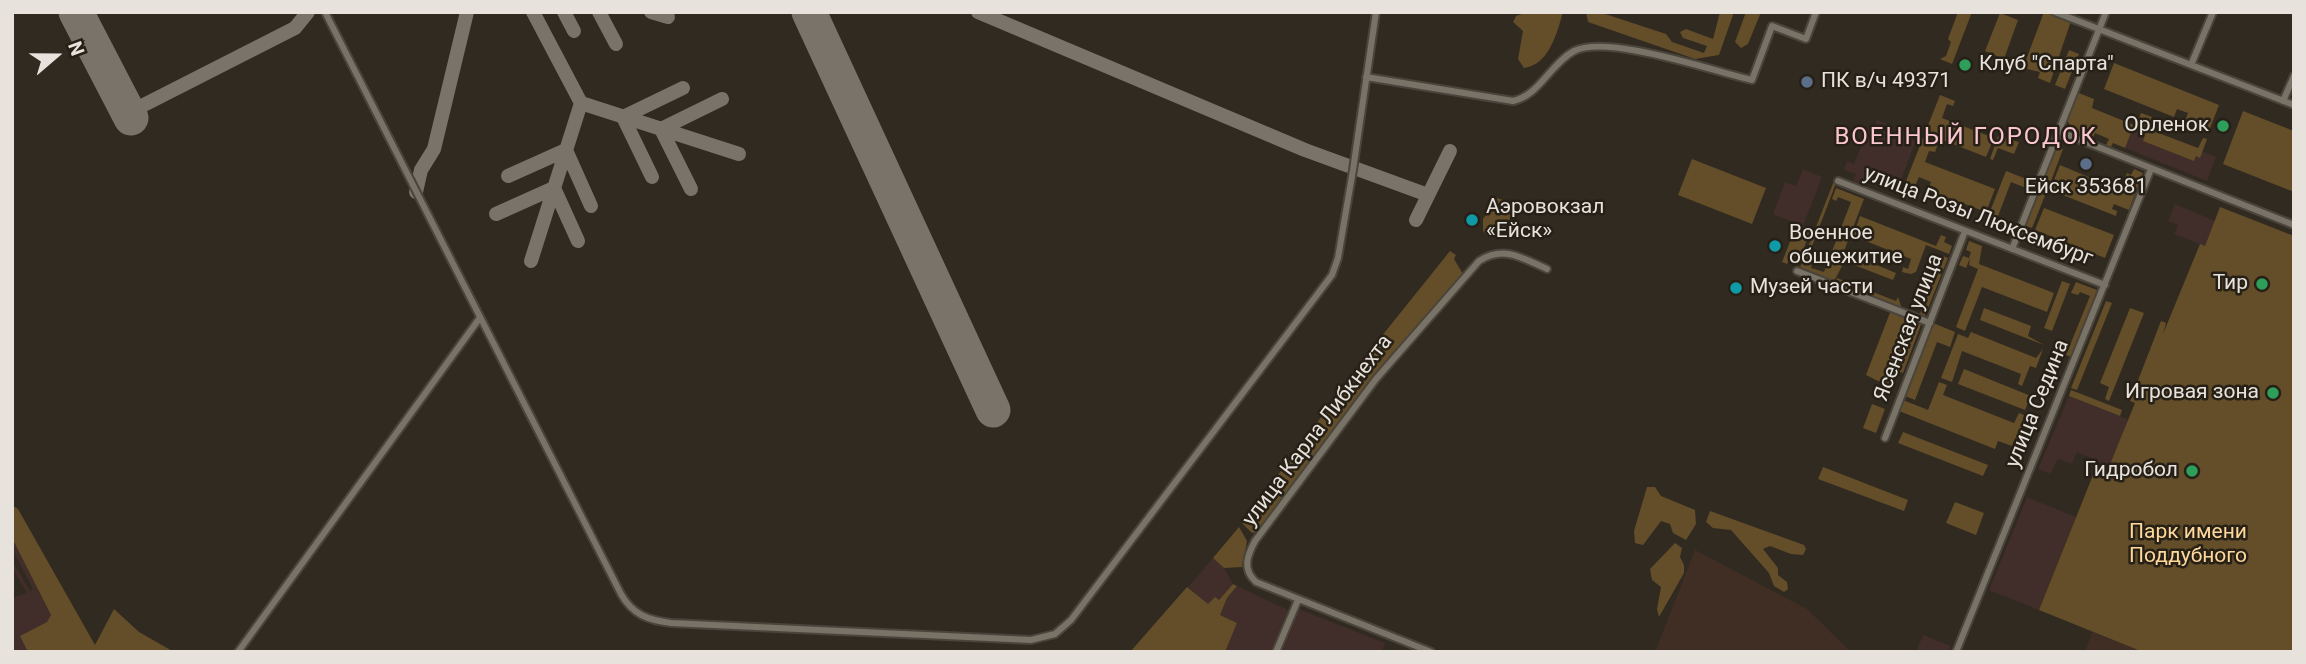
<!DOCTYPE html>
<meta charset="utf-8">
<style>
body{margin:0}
#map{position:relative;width:2306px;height:664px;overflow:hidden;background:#312a20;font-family:Roboto,sans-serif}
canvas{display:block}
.frame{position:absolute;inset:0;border:14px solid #e7e3dc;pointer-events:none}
.north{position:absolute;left:21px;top:21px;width:70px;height:70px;-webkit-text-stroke:5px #272017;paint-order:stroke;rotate:70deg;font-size:19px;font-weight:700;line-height:28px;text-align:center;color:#e7e3dc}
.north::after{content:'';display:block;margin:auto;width:24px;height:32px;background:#e7e3dc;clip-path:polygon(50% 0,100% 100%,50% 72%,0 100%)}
</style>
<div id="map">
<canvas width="2306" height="664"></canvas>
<div class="frame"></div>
<div class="north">N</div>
</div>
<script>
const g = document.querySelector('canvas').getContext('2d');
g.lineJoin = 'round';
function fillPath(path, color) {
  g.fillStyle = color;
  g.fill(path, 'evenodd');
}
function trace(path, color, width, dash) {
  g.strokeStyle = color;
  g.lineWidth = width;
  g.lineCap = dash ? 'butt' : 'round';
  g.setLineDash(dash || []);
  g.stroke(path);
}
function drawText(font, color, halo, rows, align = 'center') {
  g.font = font + ' Roboto,sans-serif';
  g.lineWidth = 5;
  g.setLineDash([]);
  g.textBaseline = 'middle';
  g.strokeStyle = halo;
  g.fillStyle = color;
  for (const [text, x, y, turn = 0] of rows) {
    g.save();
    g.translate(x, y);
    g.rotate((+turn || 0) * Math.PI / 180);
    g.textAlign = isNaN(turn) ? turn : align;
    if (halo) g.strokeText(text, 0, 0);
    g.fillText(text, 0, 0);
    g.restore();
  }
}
fillPath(new Path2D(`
 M1877 120 1892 126 1891 131 1916 141 1897 190 1866 178 1863 185 1853 181 1856 174 1844 170 1847 161 1854 164 1868 129 1873 131Z
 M2134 125 2216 157 2207 181 2125 148Z
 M1803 169 1822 177 1803 226 1773 214 1785 182 1796 186Z
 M2175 204 2215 221 2205 246 2174 234 2178 225 2168 221Z
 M2069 396 2129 420 2104 480 2094 476 2100 462 2077 452 2072 464 2058 459 2050 474 2038 469Z
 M2027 497 2076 517 2039 610 1989 590Z
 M12 538 51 615 47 622 21 636 28 652H12V598L27 593 12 568V561L30 591 33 589 12 549Z
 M1213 558 1224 568 1233 584 1219 600 1208 605 1188 587Z
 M1237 586 1288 610 1271 652H1225L1237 623 1220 615 1227 598Z
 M1299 609 1385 643 1382 652H1282Z
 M1923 635 1951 646 1948 652H1916Z`), '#412d29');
fillPath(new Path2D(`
 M1695 550 1807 609 1851 652H1655Z
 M2092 632 2143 652H2085Z`), '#402e25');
fillPath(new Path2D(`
 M1528 12H1563C1557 33 1549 65 1524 68L1518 59 1523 31 1513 22 1516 16Z
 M1586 12H1599L1666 34 1672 42 1704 53 1707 46 1683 38 1680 32 1686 29 1713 39 1720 12H1734L1719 55 1695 59 1588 22Z
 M1746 12H1761L1748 44 1741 48 1735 42Z
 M1958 12H1972L1952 64 1940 59 1946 56 1951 42 1948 39Z
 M2044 12 2071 21 2050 83 2038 78 2040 72 2023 68Z
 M2000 13 2018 20 2004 59 1985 51Z
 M2069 50 2079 54 2065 89 2055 85Z
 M2114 63 2219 105 2209 131 2185 121 2188 113 2177 109 2174 117 2104 89Z
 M2076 92 2094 99 2092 108 2134 125 2125 148 2113 143 2111 147 2106 145 2109 139 2095 133 2092 140 2071 131 2067 118Z
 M1940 95 1955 101 1953 106 1947 104 1942 118 1994 138 1986 157 1925 133Z
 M2243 111 2294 131V192L2223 164Z
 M2141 113 2152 117 2148 129 2198 148 2203 138 2207 139 2200 158 2196 156 2194 161 2143 141 2145 135 2135 130Z
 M1998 136 2019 142 2014 154 1998 148 1993 160 1990 159Z
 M1923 138 1938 144 1935 152 1929 151 1925 162 1995 189 1986 212 1928 190 1931 182 1919 177 1909 199 1900 196Z
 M2055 146 2063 149 2048 189 2039 186Z
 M1692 159 1766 188 1752 224 1678 195Z
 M2060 165 2120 190 2127 173 2131 175 2134 169 2143 173 2129 210 2114 204 2112 209 2117 211 2116 216 2050 190Z
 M2006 171 2029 180 2026 188 2011 182 1995 224 1992 223 1989 231 1992 216 1989 214Z
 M1834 181 1836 183 1805 265 1808 262 1812 263 1811 268 1824 272 1851 202 1838 197 1836 201 1832 199 1836 188 1864 199 1844 251 1849 253 1833 283 1799 270Z
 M2038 190 2046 193 2032 228 2024 225Z
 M1497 198 1506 201C1516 224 1507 227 1489 237L1483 231V219Z
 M2220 207 2294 236V652H2143L2039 610 2093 475 2104 479 2135 403 2130 401 2161 321 2166 323 2163 334 2200 244 2205 246Z
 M2044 208 2114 235 2105 258 2035 230Z
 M1860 216 1936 246 1941 235 1946 237 1944 242 1952 246 1949 254 1926 245 1916 272 1911 274 1902 272 1903 267 1908 269 1911 259 1853 236Z
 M1797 224 1811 229 1800 259 1791 255 1787 264 1782 262Z
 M1969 241 1982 246 1979 264 2054 293 2047 312 1982 287 1965 331 1956 327 1978 269 1969 265 1970 258 1966 268 1959 265 1963 256 1969 258 1971 252 1966 250Z
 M1450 251 1456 255 1454 259 1463 274 1377 371 1260 531 1252 533 1242 523 1381 337Z
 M1943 256 1948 258 1925 316 1920 314Z
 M1857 257 1896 273 1893 280 1854 265Z
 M1837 278 1896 301 1898 297 1902 309 1835 283Z
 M2062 281 2070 284 2052 331 2044 328Z
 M2076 282 2097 290 2071 357 2066 355 2090 296 2080 292 2078 295 2071 293Z
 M2106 301 2112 303 2077 390 2071 388Z
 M1984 308 2031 326 2028 336 2044 345 1980 320Z
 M2130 308 2144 313 2109 401 2105 399 2109 387 2100 383Z
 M1891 310 1922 322 1903 373 1894 370 1888 386 1866 375Z
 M1933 323 1955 332 1950 347 1937 342 1915 400 1905 396Z
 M1971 332 2036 358 2043 349 2036 368 2030 366 2022 386 2018 384 2021 374 1962 351 1952 382 1941 378 1958 334 1968 338Z
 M1964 369 2031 396 2025 410 1958 384Z
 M1939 382 1947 385 1943 395 2014 423 2019 413 2024 415 2021 425 2030 429 2025 442 2015 438 2012 446 1998 441 1995 449 1899 411 1903 400 1928 410Z
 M2071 390 2122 410 2120 416 2069 396Z
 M1872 404 1885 409 1876 433 1863 428Z
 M1903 432 1988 465 1983 476 1898 443Z
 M1823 467 1908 500 1904 511 1818 479Z
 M1647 487H1655L1661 496 1695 510 1696 524 1686 540 1673 533 1670 524 1661 521 1643 545 1635 543 1634 531Z
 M1955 502 1984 513 1976 535 1946 523Z
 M12 505 18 509 95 645 114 609 139 632 174 652H28L20 636 47 622 51 615 12 538Z
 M1710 511 1804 545 1806 549 1803 555 1791 554 1770 546 1763 549 1778 568V575L1787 582 1788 589 1784 592 1774 586 1769 573 1731 530 1713 528 1706 522Z
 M1239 527 1247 541 1242 567 1224 568 1213 558Z
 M1675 543 1682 548 1680 557 1684 565V573L1659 617 1657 609 1661 587 1652 580 1650 569Z
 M1233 584 1237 586 1227 598 1220 615 1237 623 1225 652H1130L1187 587 1208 604 1215 597 1219 600Z`), '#634e29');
trace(new Path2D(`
 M533 12 581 103
 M564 12 574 31
 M599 12 616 44
 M651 12 668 17
 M978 12 1305 150 1428 195
 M128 113 295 28 308 12
 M508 176 566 150 591 206
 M652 177 623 117 683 88
 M691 189 661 129 722 99
 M416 192 421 170 434 149 467 12
 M496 214 554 188 578 241
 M1416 220 1450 151
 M531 261 581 103 739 154`), '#79736a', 14);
trace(new Path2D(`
 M76 12 131 118
 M809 12 993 410`), '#79736a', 35);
const minor = new Path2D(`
 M325 12 621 594C633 615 648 620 671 623L1031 640 1055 634 1071 620 1332 275 1338 258 1353 170 1376 12
 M2055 12 2294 105
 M2191 65 2213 12
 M1366 77 1513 101C1540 95 1550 64 1574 51 1607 34 1713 71 1752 80L1772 26 1806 39 1816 12
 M2283 101 2294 76
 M2058 131 2294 225
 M1838 181 2105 285
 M2012 249 2106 12
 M1797 271 1930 323
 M1885 438 1965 231
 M238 652 479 319
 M1276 652 1298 600
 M1431 652 1256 582C1242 569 1247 556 1255 541L1376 379 1479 261C1504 245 1522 258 1547 269
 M1956 652 2151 169`);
trace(minor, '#4a453c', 10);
trace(minor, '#797266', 6);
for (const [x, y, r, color] of [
 [1965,65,7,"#2e9e5b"],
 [1807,82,7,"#5c6f8a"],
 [2223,126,7,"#2e9e5b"],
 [2086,164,7,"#5c6f8a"],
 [1472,220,7,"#0f9aa8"],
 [1775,246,7,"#0f9aa8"],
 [2262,284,7,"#2e9e5b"],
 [1736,288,7,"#0f9aa8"],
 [2273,393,7,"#2e9e5b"],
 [2192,471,7,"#2e9e5b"]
]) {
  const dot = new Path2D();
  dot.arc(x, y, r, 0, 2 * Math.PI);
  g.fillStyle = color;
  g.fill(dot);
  trace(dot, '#272017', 2.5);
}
drawText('21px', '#e7e3dc', '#272017', [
 ["Клуб \"Спарта\"",1979,65],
 ["ПК в/ч 49371",1821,82],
 ["Орленок",2209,126,"right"],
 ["Ейск 353681",2086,188,"center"],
 ["Аэровокзал",1486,208],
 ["«Ейск»",1486,232],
 ["Военное",1789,234],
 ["общежитие",1789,258],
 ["Тир",2248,284,"right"],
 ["Музей части",1750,288],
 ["Игровая зона",2259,393,"right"],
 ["Гидробол",2178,471,"right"]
], 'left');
drawText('21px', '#e7e3dc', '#272017', [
 ["улица Розы Люксембург",1978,217,21],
 ["Ясенская улица",1909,328,-69],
 ["улица Седина",2038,404,-68],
 ["улица Карла Либкнехта",1318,431,-53]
]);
drawText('21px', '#fed89a', '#272017', [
 ["Парк имени",2188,533],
 ["Поддубного",2188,557]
]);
g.letterSpacing = '2px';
drawText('24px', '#fac6cf', '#272017', [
 ["ВОЕННЫЙ ГОРОДОК",1966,138]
]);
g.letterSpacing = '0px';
</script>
